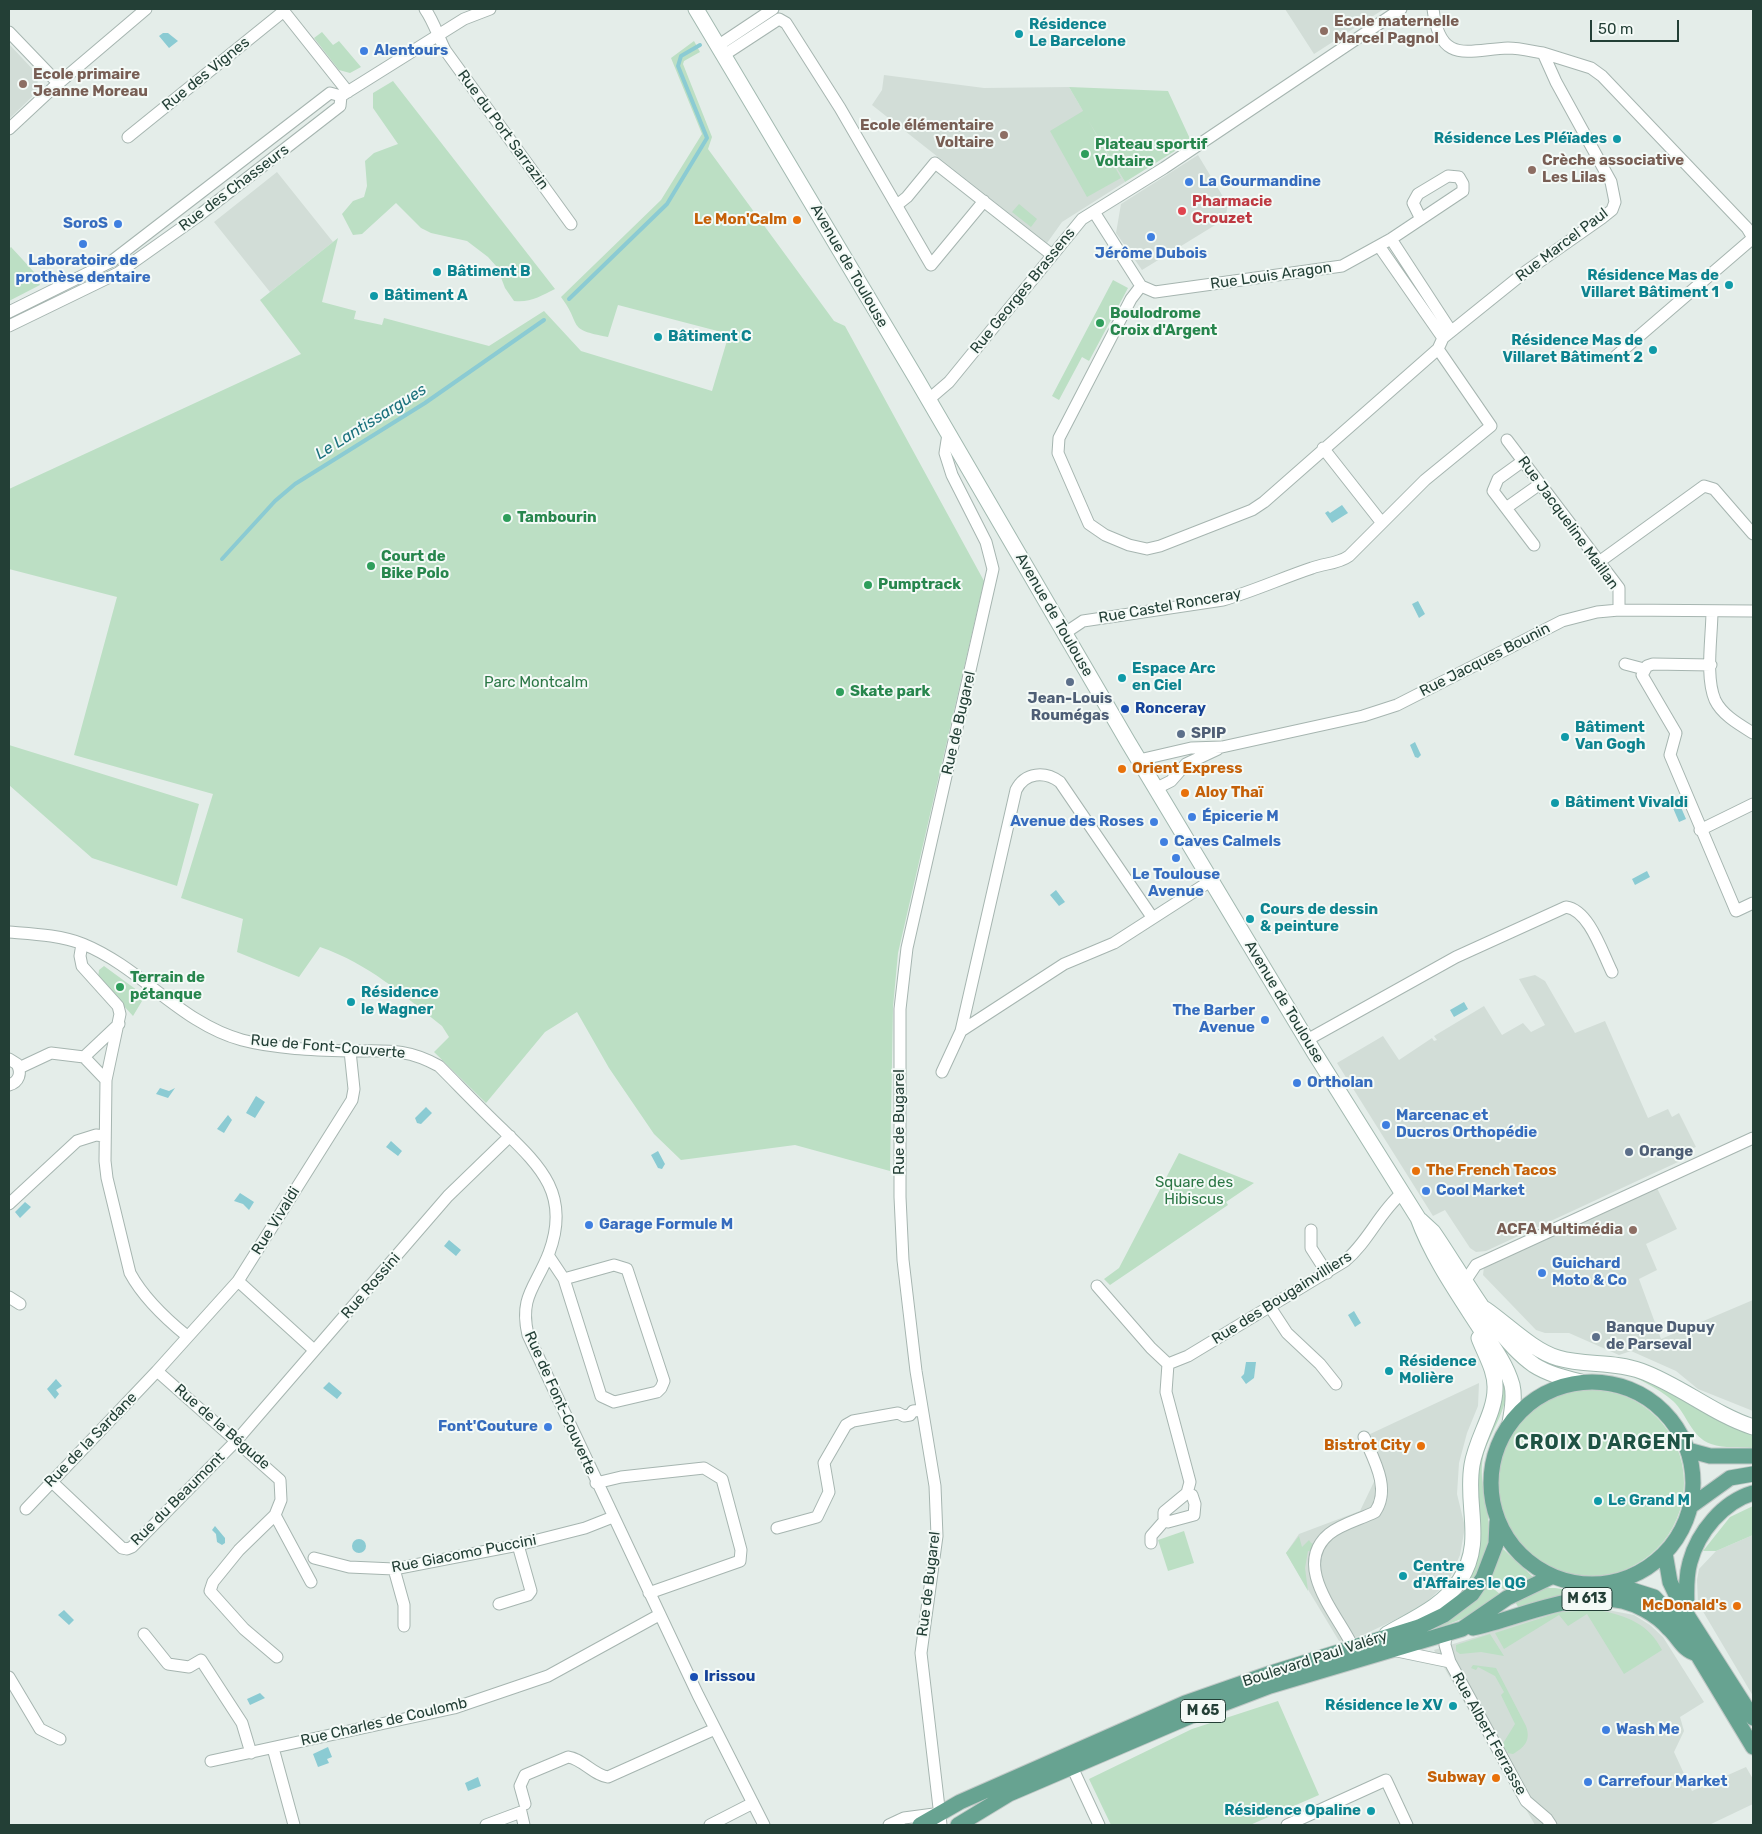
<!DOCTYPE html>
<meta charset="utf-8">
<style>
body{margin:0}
#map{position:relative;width:1762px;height:1834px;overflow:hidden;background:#e4ede9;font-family:Rubik,sans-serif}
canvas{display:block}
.frame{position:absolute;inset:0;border:10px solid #233f36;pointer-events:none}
.scale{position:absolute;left:1590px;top:20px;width:89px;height:22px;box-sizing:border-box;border:2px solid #233f36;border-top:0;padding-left:6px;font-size:15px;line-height:18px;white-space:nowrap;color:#233f36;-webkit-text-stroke:4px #f4faf7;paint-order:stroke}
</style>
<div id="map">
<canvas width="1762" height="1834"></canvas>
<div class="frame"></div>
<div class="scale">50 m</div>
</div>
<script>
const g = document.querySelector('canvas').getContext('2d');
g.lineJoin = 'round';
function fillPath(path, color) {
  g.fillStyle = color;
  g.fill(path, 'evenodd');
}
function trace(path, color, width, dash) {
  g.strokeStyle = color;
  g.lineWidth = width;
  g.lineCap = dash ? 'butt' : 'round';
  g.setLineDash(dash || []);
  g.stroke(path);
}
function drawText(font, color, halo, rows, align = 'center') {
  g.font = font + ' Rubik,sans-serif';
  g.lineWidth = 4;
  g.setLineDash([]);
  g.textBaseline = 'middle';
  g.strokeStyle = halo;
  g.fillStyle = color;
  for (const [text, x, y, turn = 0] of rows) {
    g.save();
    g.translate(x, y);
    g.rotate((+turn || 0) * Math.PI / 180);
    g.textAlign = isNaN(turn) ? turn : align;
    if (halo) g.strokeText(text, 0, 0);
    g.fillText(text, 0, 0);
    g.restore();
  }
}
fillPath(new Path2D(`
 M1285 9H1384L1314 54Z
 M9 44 38 75 37 92 9 119Z
 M884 75 984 88 1069 87 1125 182 1062 222 1047 243 872 105 882 90Z
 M1198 155 1228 205 1225 219 1142 270 1116 233 1121 204Z
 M277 172 333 242 270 292 214 222Z
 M1535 975 1545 981 1575 1033 1605 1021 1648 1118 1668 1109 1672 1117 1679 1113 1696 1147 1688 1150 1691 1156 1486 1251 1476 1252 1470 1248 1445 1210 1433 1216 1337 1063 1383 1036 1399 1060 1432 1038 1434 1041 1437 1040 1434 1036 1484 1006 1502 1035 1523 1023 1531 1032 1545 1025 1519 979Z
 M1657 1188 1677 1229 1646 1244 1657 1270 1639 1279 1661 1339 1753 1300V1411L1698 1389 1676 1371 1631 1351 1619 1355 1569 1333H1545L1536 1330 1483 1275 1484 1267Z
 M1479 1383 1478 1406 1467 1433 1459 1463 1457 1494 1465 1527 1460 1555 1448 1582 1420 1608 1361 1636 1339 1641 1286 1553 1299 1534 1360 1511 1382 1465 1368 1435Z
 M1753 1535V1696L1698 1603 1697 1580 1699 1569 1716 1551Z
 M1597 1608 1634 1615 1650 1625 1663 1637 1704 1702 1680 1717 1684 1731 1674 1752 1692 1791 1746 1767 1753 1779V1804L1709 1825H1535L1434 1650 1560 1611Z`), '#d2ddd7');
fillPath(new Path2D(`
 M322 32 333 45 339 41 361 67 350 73 339 70 314 38Z
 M694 41 700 52 684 61 683 64 712 137 708 149 834 321 845 326 984 581 898 953 893 1007 890 1171 795 1145 681 1160 654 1134 609 1068 577 1012 545 1032 486 1103 434 1052 449 1037 442 1026C402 994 369 964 320 947L299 977 237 952 243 919 181 898 213 794 74 755 117 597 9 569V489L301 354 260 300 338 238 322 302 356 311 354 319 382 325 384 318 489 346 544 311 581 351 712 391 729 334 618 305 608 337C565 329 583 326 561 297L661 200 702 134 671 58Z
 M393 81 555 289C541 296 530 303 514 301L505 288 497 267 488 257 467 241 431 233 421 228 396 203 362 234 353 235 342 214 353 201 364 197 367 186 365 161 374 153 398 144 373 108V93Z
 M1069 87 1168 91 1191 141 1125 182 1088 120 1121 178 1087 197 1050 131 1083 111Z
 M1019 204 1037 219 1031 227 1012 212Z
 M11 247 34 272 40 285 9 301V249Z
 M1113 280 1128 288 1089 361 1082 357 1059 400 1052 396Z
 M9 745 199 804 177 886 92 858 9 785Z
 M104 966 145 996 133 1016 98 978 99 970Z
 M1179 1153 1254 1183 1226 1202 1228 1205 1110 1285 1104 1279 1119 1268Z
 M1492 1363C1496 1368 1501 1373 1504 1378 1515 1401 1487 1436 1483 1457 1480 1472 1483 1489 1486 1503 1495 1558 1487 1574 1444 1607L1458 1590Z
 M1619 1370 1641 1375 1753 1431V1448C1739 1446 1725 1449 1711 1444 1691 1437 1687 1414 1673 1401 1657 1387 1638 1379 1619 1370Z
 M1498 1483a93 93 0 1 1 186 0a93 93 0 1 1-186 0Z
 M1753 1506V1535L1716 1551H1703L1730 1517Z
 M1184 1531 1194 1563 1168 1571 1158 1540Z
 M1299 1536 1302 1547 1309 1540 1311 1543 1314 1544 1313 1552 1308 1551 1305 1568 1308 1591 1286 1553Z
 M1501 1547 1533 1577 1507 1592 1491 1580Z
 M1488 1584 1501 1595 1467 1617 1412 1638Z
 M1538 1588H1555L1582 1592 1520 1610 1514 1600Z
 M1598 1610C1627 1616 1648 1623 1662 1650L1624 1674 1587 1614 1568 1626 1559 1615 1504 1649 1495 1633 1560 1612Z
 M1490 1634 1504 1656 1481 1652 1460 1654 1456 1651V1645Z
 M1473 1665 1496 1668 1526 1726C1531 1740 1525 1747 1513 1754L1507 1753 1508 1750 1506 1751 1502 1745 1515 1724 1501 1695 1504 1692 1495 1676 1478 1667 1476 1670 1471 1668Z
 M1278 1701 1319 1795 1250 1825H1111L1089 1779 1192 1729Z`), '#bcdfc4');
fillPath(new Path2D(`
 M163 33H168L178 41 169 48 159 36Z
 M1342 505 1348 513 1332 523 1325 513 1328 511 1330 513Z
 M1418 601 1425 614 1419 618 1412 604Z
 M1415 742 1421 755 1418 758 1415 757 1410 745Z
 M1680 805 1686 819 1679 822 1673 808Z
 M1647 871 1650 877 1635 885 1632 879Z
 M1056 890 1065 902 1059 906 1050 895Z
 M1464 1002 1468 1009 1454 1017 1450 1010Z
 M160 1088 169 1091 175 1088 168 1098 156 1094Z
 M256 1096 265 1102 255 1118 246 1113Z
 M426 1107 432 1113 421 1124 417 1123 415 1118Z
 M228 1115 232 1120 224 1133 217 1129Z
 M391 1141 402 1151 398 1156 386 1147Z
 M658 1151 665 1164 662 1169 658 1168 651 1155Z
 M240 1193 254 1202 249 1210 243 1204 234 1201Z
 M25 1202 31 1207 20 1218 15 1212Z
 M449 1240 461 1250 456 1256 444 1246Z
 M1354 1311 1361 1323 1355 1327 1348 1315Z
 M1246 1362H1256L1254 1378 1246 1384 1241 1377 1244 1374Z
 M56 1379 62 1386 56 1390 59 1394 55 1399 47 1389Z
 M329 1382 342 1393 337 1399 323 1388Z
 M215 1526 225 1538V1543L222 1545 217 1542 216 1534 212 1530Z
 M352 1546a7 7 0 1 1 14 0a7 7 0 1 1-14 0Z
 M64 1610 74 1620 69 1625 58 1615Z
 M260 1693 265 1698 250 1705 247 1699Z
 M328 1747 332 1757 327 1759 329 1763 318 1767 313 1754Z
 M478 1777 481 1786 468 1791 465 1783Z`), '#8bcbd3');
trace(new Path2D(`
 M569 299 667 204 707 138 678 66 681 56 700 45
 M222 559 275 501 295 484 425 403 544 320`), '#8bcbd3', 4);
const street = new Path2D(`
 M282 9 348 92
 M425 9C434 22 438 36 445 50L571 224
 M9 32 58 83
 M719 45 773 9
 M1543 53 1591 68 1602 76 1747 228 1753 238 1616 356
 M724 55 779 19 786 23 840 108 931 265 984 201
 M9 129 53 88 146 9
 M128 137 284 11
 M897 205 907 197 935 163 1052 255
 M1094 212 1141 286 1131 299 1059 438 1058 453 1089 524 1105 535 1129 545 1147 549 1160 546 1252 510 1264 502 1438 349 1443 338 1525 272 1602 218 1612 210 1615 202 1611 182 1556 82 1543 53C1531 51 1519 48 1508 48 1467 50 1440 65 1433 9
 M1391 239 1451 331
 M1379 246 1443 338
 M1141 286 1155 292 1342 266 1391 239 1463 191V184L1459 177 1448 176 1418 194 1413 203 1421 219
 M9 312 112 261 330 93 341 96 464 19 490 9
 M9 326 118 273 197 217 340 106 341 96
 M928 400 949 382 1082 219 1164 168 1401 9
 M1507 440 1619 588V610
 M1323 448 1382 523
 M1523 461 1498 479 1493 491 1534 545
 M1506 508 1540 484
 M1599 562 1704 486 1714 489 1753 534
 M1712 611C1712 636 1705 677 1715 700 1722 715 1740 725 1753 733
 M1065 633 1083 621 1223 600C1254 591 1282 578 1312 568 1325 563 1338 564 1349 556L1425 480 1491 426 1438 349
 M1625 664 1644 669
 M1711 665 1653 664 1647 666 1642 675 1676 733 1670 755 1736 911 1753 903
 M1139 760 1191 748 1222 747 1363 716 1397 705 1562 621 1597 612 1619 610 1753 611
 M1157 788 1171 781 1186 764 1218 749
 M1700 830 1753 804
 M9 932C34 934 60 935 83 944 142 968 180 1023 242 1040 276 1049 316 1050 351 1051 387 1051 407 1048 439 1066 460 1087 480 1108 501 1128 540 1166 571 1194 549 1253 536 1287 519 1296 528 1335L698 1695 764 1825
 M82 944 80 956 82 966 118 1006 120 1014 106 1080 105 1161 107 1178 130 1273C143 1297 166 1319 187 1336
 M961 1031 1064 964 1114 943 1212 880
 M1307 1040 1456 957 1566 907C1589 910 1602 952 1612 972
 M84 1057 119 1024
 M9 1059 17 1064C22 1073 19 1082 9 1085
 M19 1068 51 1053 84 1057 106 1080
 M942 1072 961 1031 1016 790C1025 772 1045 771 1060 782L1152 917
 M9 1204 77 1141 96 1135 104 1136
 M1311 1230V1248L1327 1273
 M548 1255 564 1279 601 1396 614 1402 657 1392 661 1388 664 1381 627 1269 614 1265 564 1279
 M1466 1280 1476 1265 1753 1138
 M238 1281 314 1350
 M1097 1286 1151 1348 1168 1364
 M9 1297 20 1304
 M1270 1307 1287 1333 1320 1364 1336 1384
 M1168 1364 1188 1356 1345 1261C1368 1242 1379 1213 1401 1194
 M1168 1364 1166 1392 1190 1482 1187 1493 1164 1512V1518L1168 1522 1194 1515 1195 1504 1192 1495 1187 1493
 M157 1371 280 1480 281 1500 275 1515 239 1550 213 1582 210 1591 244 1629 277 1657
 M51 1481 122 1548 127 1549 132 1547 237 1440 448 1196 510 1136
 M596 1483 621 1477 704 1468 722 1479 741 1550 740 1561 649 1593
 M26 1509 157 1371 238 1281 352 1100 354 1089 350 1051
 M275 1515 311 1582
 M777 1528 817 1517 829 1492 824 1463 846 1425 853 1421 898 1413 904 1416 910 1415 913 1411 922 1410
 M1151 1543V1536L1165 1520
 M314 1558 349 1567 394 1569 518 1545 585 1528 613 1517
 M394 1569 404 1605V1626
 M499 1604 528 1595 531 1591 518 1545
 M144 1634 168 1664 189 1667 201 1660 242 1723 251 1753
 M1446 1634 1445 1645 1450 1662 1489 1733 1526 1801 1547 1819 1551 1825
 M1353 1647C1338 1615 1291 1566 1329 1534 1341 1524 1361 1519 1375 1512 1391 1489 1374 1460 1364 1437
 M1397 1651 1450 1662
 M9 1677 40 1729 60 1739
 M273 1748 294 1825
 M211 1761 454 1708 548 1676 659 1615
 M1072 1767 1099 1825
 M525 1804 520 1786 525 1775 568 1757C583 1759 593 1775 608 1777L715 1729
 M486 1825 521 1812 524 1825
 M710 1825 753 1803
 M889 1825 904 1818 934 1814
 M941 1825 921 1653 937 1536 935 1486 916 1371 903 1260 900 1197V1009L907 948 993 569 986 542 952 475 945 453 948 434
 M1287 1825 1386 1780 1407 1825`);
const secondary = new Path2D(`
 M696 9 916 378 1128 742 1314 1052 1418 1218C1432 1256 1456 1291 1478 1325 1491 1344 1506 1363 1512 1385 1515 1398 1512 1410 1510 1423
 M1420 1220 1433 1232C1461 1272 1495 1338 1534 1365 1548 1374 1565 1378 1581 1382
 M1485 1309C1507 1324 1533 1351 1558 1358 1585 1366 1614 1361 1641 1371 1680 1385 1713 1414 1753 1427
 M1387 1634C1413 1619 1444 1606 1460 1580 1485 1541 1465 1507 1472 1465 1476 1439 1495 1413 1495 1389 1496 1371 1485 1354 1479 1338`);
const primary = new Path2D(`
 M1491 1483a101 101 0 1 1 202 0a101 101 0 1 1-202 0Z
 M1688 1450 1710 1456H1753
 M1691 1506 1730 1478 1753 1474
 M1665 1553 1670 1582 1682 1607 1753 1718
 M1610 1583 1654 1597 1669 1613 1697 1654 1753 1747
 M1687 1613C1687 1596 1685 1579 1690 1562 1698 1532 1723 1502 1753 1493
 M1473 1628C1526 1617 1592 1580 1645 1610 1654 1615 1663 1622 1669 1629 1679 1638 1683 1651 1697 1654
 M920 1825 960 1802 1185 1703 1268 1674 1419 1627 1444 1615 1472 1594 1483 1578 1496 1544 1497 1522
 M958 1825 1009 1794 1191 1716 1270 1686 1462 1629 1507 1598 1553 1576`);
trace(street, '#a6b5b0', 13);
trace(secondary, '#a2b9b0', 17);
trace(primary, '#c1c9c7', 17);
trace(street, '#fff', 11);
trace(secondary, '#fff', 15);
trace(primary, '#67a391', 15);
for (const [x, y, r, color] of [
 [1324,31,5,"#8d6e63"],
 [1019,34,5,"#0f9aa8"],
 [364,51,5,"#3f7fe0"],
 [23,84,5,"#8d6e63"],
 [1004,135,5,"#8d6e63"],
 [1617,139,5,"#0f9aa8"],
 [1085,154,5,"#2e9e5b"],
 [1532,170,5,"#8d6e63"],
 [1189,182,5,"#3f7fe0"],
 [1182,211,5,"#e0444e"],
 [797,220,5,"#e8710a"],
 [118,224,5,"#3f7fe0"],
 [1151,237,5,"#3f7fe0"],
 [83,244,5,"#3f7fe0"],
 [437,272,5,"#0f9aa8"],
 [1729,285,5,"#0f9aa8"],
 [374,296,5,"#0f9aa8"],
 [1100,323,5,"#2e9e5b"],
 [658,337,5,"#0f9aa8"],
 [1653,350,5,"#0f9aa8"],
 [507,518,5,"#2e9e5b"],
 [371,566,5,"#2e9e5b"],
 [868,585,5,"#2e9e5b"],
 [1122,678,5,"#0f9aa8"],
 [1070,682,5,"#5c6f8a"],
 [840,692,5,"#2e9e5b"],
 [1125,709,5,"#1a4fb4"],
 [1181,734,5,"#5c6f8a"],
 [1565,737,5,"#0f9aa8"],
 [1122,769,5,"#e8710a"],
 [1185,793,5,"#e8710a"],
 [1555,803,5,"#0f9aa8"],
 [1192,817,5,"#3f7fe0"],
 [1154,822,5,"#3f7fe0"],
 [1164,842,5,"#3f7fe0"],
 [1176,858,5,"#3f7fe0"],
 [1250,919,5,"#0f9aa8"],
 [120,987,5,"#2e9e5b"],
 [351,1002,5,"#0f9aa8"],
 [1265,1020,5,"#3f7fe0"],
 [1297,1083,5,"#3f7fe0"],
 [1386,1125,5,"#3f7fe0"],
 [1629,1152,5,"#5c6f8a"],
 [1416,1171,5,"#e8710a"],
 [1426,1191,5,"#3f7fe0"],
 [589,1225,5,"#3f7fe0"],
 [1633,1230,5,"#8d6e63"],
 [1542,1273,5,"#3f7fe0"],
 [1596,1337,5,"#5c6f8a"],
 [1389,1371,5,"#0f9aa8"],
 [548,1427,5,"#3f7fe0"],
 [1421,1446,5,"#e8710a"],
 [1598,1501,5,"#0f9aa8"],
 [1403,1576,5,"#0f9aa8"],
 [1737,1606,5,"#e8710a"],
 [694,1677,5,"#1a4fb4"],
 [1453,1706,5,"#0f9aa8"],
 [1606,1730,5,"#3f7fe0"],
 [1496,1778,5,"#e8710a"],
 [1588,1782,5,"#3f7fe0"],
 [1371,1811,5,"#0f9aa8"]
]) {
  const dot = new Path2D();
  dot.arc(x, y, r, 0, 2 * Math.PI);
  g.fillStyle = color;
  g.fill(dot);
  trace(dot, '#f4faf7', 2);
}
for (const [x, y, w] of [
 [1587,1599,50],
 [1203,1711,45]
]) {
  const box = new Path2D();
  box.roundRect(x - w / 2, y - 11.5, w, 23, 4);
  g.fillStyle = '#f4faf7';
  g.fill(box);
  trace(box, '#233f36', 1);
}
drawText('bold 14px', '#233f36', null, [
 ["M 613",1587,1599],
 ["M 65",1203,1711]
]);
drawText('bold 15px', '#785e54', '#f4faf7', [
 ["Ecole maternelle",1334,22],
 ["Marcel Pagnol",1334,39],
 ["Ecole primaire",33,75],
 ["Jeanne Moreau",33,92],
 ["Ecole élémentaire",994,126,"right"],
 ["Voltaire",994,143,"right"],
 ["Crèche associative",1542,161],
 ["Les Lilas",1542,178],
 ["ACFA Multimédia",1623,1230,"right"]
], 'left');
drawText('bold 15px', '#0d838f', '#f4faf7', [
 ["Résidence",1029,25],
 ["Le Barcelone",1029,42],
 ["Résidence Les Pléïades",1607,139,"right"],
 ["Bâtiment B",447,272],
 ["Résidence Mas de",1719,276,"right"],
 ["Villaret Bâtiment 1",1719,293,"right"],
 ["Bâtiment A",384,296],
 ["Bâtiment C",668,337],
 ["Résidence Mas de",1643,341,"right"],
 ["Villaret Bâtiment 2",1643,358,"right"],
 ["Espace Arc",1132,669],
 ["en Ciel",1132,686],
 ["Bâtiment",1575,728],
 ["Van Gogh",1575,745],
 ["Bâtiment Vivaldi",1565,803],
 ["Cours de dessin",1260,910],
 ["& peinture",1260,927],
 ["Résidence",361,993],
 ["le Wagner",361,1010],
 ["Résidence",1399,1362],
 ["Molière",1399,1379],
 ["Le Grand M",1608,1501],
 ["Centre",1413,1567],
 ["d'Affaires le QG",1413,1584],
 ["Résidence le XV",1443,1706,"right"],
 ["Résidence Opaline",1361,1811,"right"]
], 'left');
drawText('bold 15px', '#366cbe', '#f4faf7', [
 ["Alentours",374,51],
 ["La Gourmandine",1199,182],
 ["SoroS",108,224,"right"],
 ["Jérôme Dubois",1151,254,"center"],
 ["Laboratoire de",83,261,"center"],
 ["prothèse dentaire",83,278,"center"],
 ["Épicerie M",1202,817],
 ["Avenue des Roses",1144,822,"right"],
 ["Caves Calmels",1174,842],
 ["Le Toulouse",1176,875,"center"],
 ["Avenue",1176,892,"center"],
 ["The Barber",1255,1011,"right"],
 ["Avenue",1255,1028,"right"],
 ["Ortholan",1307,1083],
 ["Marcenac et",1396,1116],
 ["Ducros Orthopédie",1396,1133],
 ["Cool Market",1436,1191],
 ["Garage Formule M",599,1225],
 ["Guichard",1552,1264],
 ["Moto & Co",1552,1281],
 ["Font'Couture",538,1427,"right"],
 ["Wash Me",1616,1730],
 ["Carrefour Market",1598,1782]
], 'left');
drawText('15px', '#233f36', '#f4faf7', [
 ["Rue des Vignes",206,74,-39],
 ["Rue du Port Sarrazin",503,130,54],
 ["Rue des Chasseurs",234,188,-37],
 ["Rue Marcel Paul",1562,245,-37],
 ["Avenue de Toulouse",849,266,60],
 ["Rue Louis Aragon",1271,276,-8],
 ["Rue Georges Brassens",1023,291,-51],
 ["Rue Jacqueline Maillan",1568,523,54],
 ["Rue Castel Ronceray",1170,606,-10],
 ["Avenue de Toulouse",1054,615,60],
 ["Rue Jacques Bounin",1485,660,-27],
 ["Rue de Bugarel",959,723,-77],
 ["Avenue de Toulouse",1284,1002,59],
 ["Rue de Font-Couverte",328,1047,5],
 ["Rue de Bugarel",900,1122,-90],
 ["Rue Vivaldi",276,1221,-58],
 ["Rue Rossini",371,1286,-49],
 ["Rue des Bougainvilliers",1282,1298,-32],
 ["Rue de Font-Couverte",560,1403,66],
 ["Rue de la Bégude",222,1427,41],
 ["Rue de la Sardane",91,1440,-46],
 ["Rue du Beaumont",178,1499,-45],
 ["Rue Giacomo Puccini",464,1554,-11],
 ["Rue de Bugarel",929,1584,-83],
 ["Boulevard Paul Valéry",1315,1659,-18],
 ["Rue Charles de Coulomb",384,1722,-13],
 ["Rue Albert Ferrasse",1489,1734,61]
]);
drawText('bold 15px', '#27864d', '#f4faf7', [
 ["Plateau sportif",1095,145],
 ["Voltaire",1095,162],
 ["Boulodrome",1110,314],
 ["Croix d'Argent",1110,331],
 ["Tambourin",517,518],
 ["Court de",381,557],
 ["Bike Polo",381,574],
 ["Pumptrack",878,585],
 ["Skate park",850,692],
 ["Terrain de",130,978],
 ["pétanque",130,995]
], 'left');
drawText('bold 15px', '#be3a42', '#f4faf7', [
 ["Pharmacie",1192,202],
 ["Crouzet",1192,219]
], 'left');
drawText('bold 15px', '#c56008', '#f4faf7', [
 ["Le Mon'Calm",787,220],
 ["Orient Express",1132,769,"left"],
 ["Aloy Thaï",1195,793,"left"],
 ["The French Tacos",1426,1171,"left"],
 ["Bistrot City",1411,1446],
 ["McDonald's",1727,1606],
 ["Subway",1486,1778]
], 'right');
drawText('15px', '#2c7746', '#f4faf7', [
 ["Parc Montcalm",536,683],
 ["Square des",1194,1183],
 ["Hibiscus",1194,1200]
]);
drawText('bold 15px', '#4e5e75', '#f4faf7', [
 ["Jean-Louis",1070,699,"center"],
 ["Roumégas",1070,716,"center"],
 ["SPIP",1191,734],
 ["Orange",1639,1152],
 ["Banque Dupuy",1606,1328],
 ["de Parseval",1606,1345]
], 'left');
drawText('bold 15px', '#164399', '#f4faf7', [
 ["Ronceray",1135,709],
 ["Irissou",704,1677]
], 'left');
drawText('italic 16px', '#1b717d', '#f4faf7', [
 ["Le Lantissargues",371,422,-32]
]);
g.letterSpacing = '1px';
drawText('bold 20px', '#1e5243', '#f4faf7', [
 ["CROIX D'ARGENT",1605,1443]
]);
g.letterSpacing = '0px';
</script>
